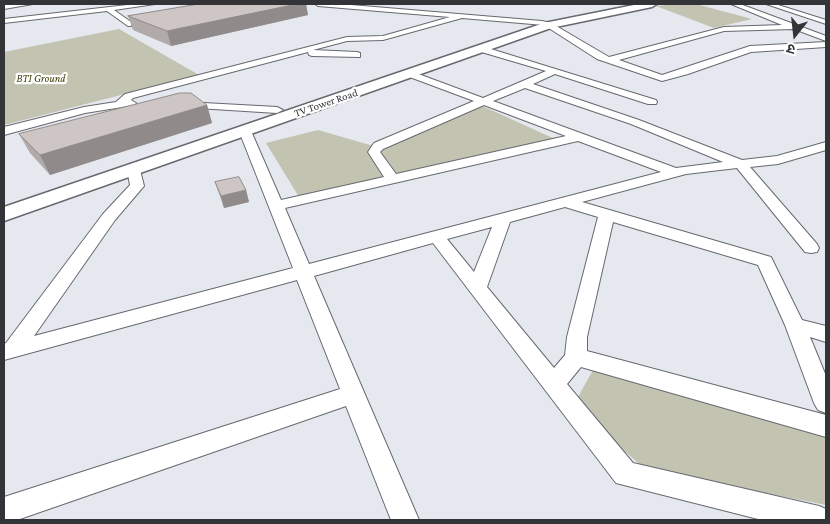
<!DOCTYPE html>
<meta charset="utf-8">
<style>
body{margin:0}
#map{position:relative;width:830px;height:524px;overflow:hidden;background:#e5e9ef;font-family:"Crimson Pro","Noto Sans Devanagari",serif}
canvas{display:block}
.frame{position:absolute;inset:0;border:5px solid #333437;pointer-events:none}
.north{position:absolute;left:770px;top:10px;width:50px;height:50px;-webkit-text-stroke:4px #fff;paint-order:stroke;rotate:196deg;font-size:14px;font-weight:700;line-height:20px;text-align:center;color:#333437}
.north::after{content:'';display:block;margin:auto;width:18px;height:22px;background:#333437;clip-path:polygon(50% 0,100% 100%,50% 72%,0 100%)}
</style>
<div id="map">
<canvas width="830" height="524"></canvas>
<div class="frame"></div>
<div class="north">उ</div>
</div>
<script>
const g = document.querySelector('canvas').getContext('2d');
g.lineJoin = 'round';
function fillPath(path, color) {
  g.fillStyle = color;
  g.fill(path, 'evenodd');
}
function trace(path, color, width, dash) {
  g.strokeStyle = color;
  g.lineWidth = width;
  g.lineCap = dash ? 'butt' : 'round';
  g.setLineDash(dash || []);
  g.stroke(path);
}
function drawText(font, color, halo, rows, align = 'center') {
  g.font = font + ' "Crimson Pro",serif';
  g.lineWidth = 4.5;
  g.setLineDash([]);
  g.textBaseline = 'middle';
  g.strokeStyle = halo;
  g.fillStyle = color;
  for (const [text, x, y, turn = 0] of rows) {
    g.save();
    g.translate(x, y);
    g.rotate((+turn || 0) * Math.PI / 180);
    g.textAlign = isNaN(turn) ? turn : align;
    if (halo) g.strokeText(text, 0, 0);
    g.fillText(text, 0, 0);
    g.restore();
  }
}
fillPath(new Path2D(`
 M676 4H696L752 19 714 28 656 6Z
 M119 29 199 75 4 125V52Z
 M478 104 555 139 299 197 266 143 318 130 370 145Z
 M598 361 826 415V505L645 469 573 406Z`), '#c2c3b1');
const minor = new Path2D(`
 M14 4H33L4 9V5Z
 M136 4H155L114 10 131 22V26H128L107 11 4 23V19Z
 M315 4H339L542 21 551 23 609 57 724 27 782 25 731 4H740L826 36V41L794 29 724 31 619 60 662 75 750 46 826 42V47L751 52 688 74 662 81 597 59 544 25 462 18 383 40 347 41 313 50 357 52 360 53V57L312 56 309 55 308 52 133 98 131 100 136 103 135 105 85 113 4 135V127L84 107 116 102 125 94 347 37 383 36 450 17 318 6Z
 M766 4H775L826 20V24Z
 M481 46 656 100 657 102 656 104H648L555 74 533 84 639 120 742 160 777 156 826 142V150L778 164 750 167 817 244 819 248 817 252 811 253 805 252 737 168 686 174 582 202 771 257 802 320 826 326V342L810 337 826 376V413L818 410 814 403 785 325 758 265 613 222 587 337V351L826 415V437L581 367 567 384 633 463 819 506 826 509V520H762L616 483 433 243 314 276 419 520H391L346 406 17 520H4V497L340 389 297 280 4 360V344L6 343 103 214 130 185 127 169 129 166H139L144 186 115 220 34 336 293 268 239 131 241 128H249L251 131 281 200 384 177 368 152 374 143 474 101 407 76V72H413L483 98 546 71 478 51 477 49ZM525 88 631 124 723 162 676 168 493 101ZM484 105 566 136 396 174 380 152 383 149ZM578 141 661 172 309 264 285 208ZM565 207 598 217 567 337 565 355 554 368 487 287 510 222ZM492 227 474 272 447 239Z
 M185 102 277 107 283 110 277 113 181 107 179 105 181 103Z`);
const secondary = new Path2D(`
 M639 4H657L652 7 551 28 4 221V207L544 23Z`);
trace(minor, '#66696f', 2);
trace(secondary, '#66696f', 3);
fillPath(minor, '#fff');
fillPath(secondary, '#fff');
fillPath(new Path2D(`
 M199 4H306L308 15 171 46 133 30 128 16Z
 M207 105 212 123 50 175 30 153 19 134Z
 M215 182 246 190 249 202 224 208Z`), '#b1aaa9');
fillPath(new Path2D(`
 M297 4H306L308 15 171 46 167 31Z
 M207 105 212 123 50 175 40 155Z
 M246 190 249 202 224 208 221 196Z`), '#908b8a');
const building = new Path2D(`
 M199 4H297L167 31 128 16Z
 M180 93H191L207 105 40 155 19 134Z
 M239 177 246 190 221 196 215 182Z`);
fillPath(building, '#cec6c5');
trace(building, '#908b8a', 1);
drawText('italic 11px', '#3d3f08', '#fff', [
 ["BTI Ground",41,79]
]);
drawText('11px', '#333437', '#fff', [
 ["TV Tower Road",326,103,-19]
]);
</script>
